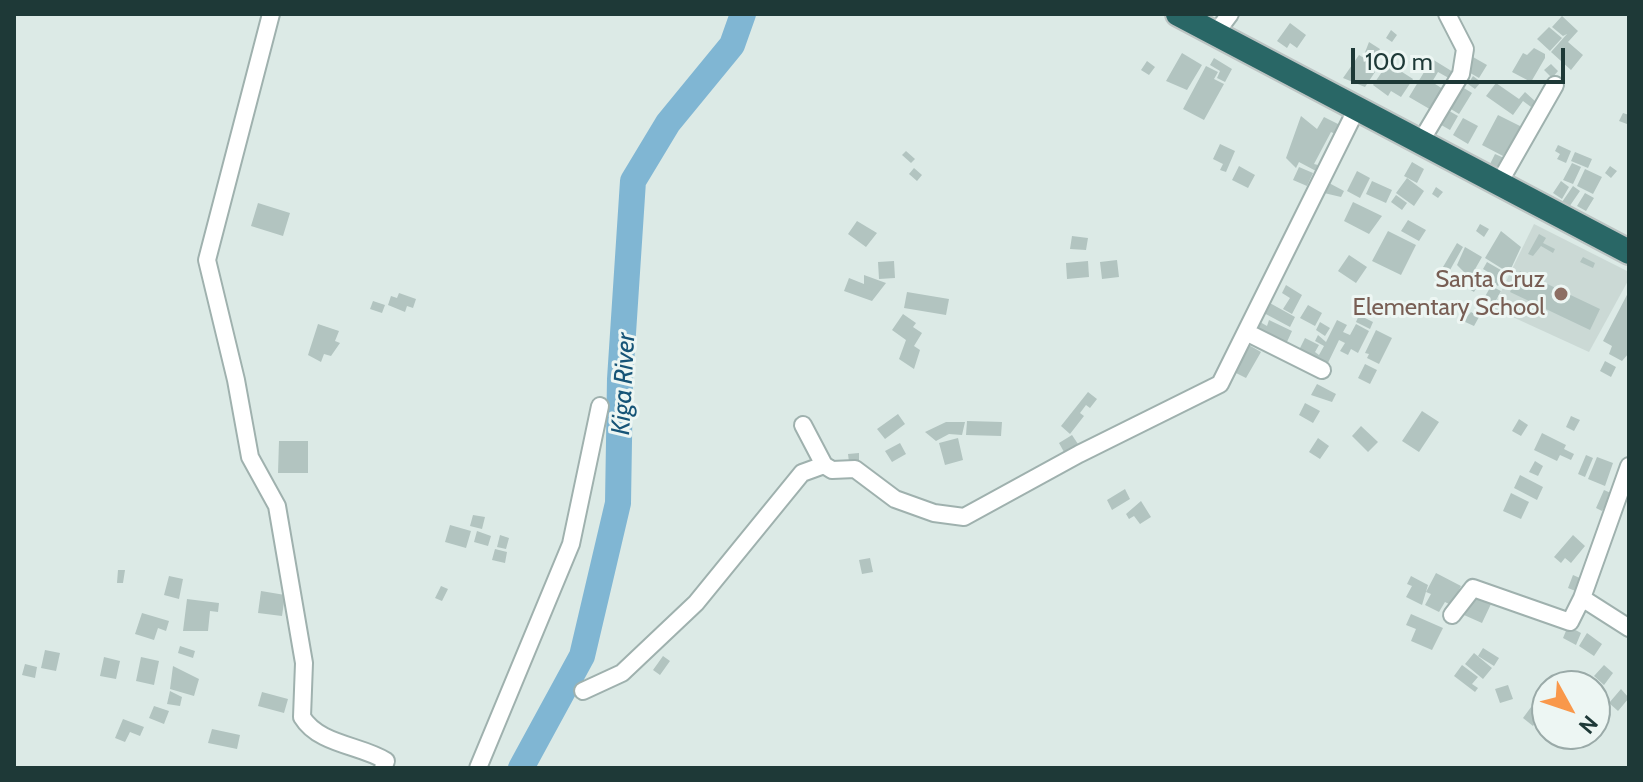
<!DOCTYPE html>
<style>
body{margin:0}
#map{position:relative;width:1643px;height:782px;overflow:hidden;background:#dceae6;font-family:Cabin,sans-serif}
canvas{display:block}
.frame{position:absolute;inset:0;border:16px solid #1e3937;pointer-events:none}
.north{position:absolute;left:1531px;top:670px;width:80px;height:80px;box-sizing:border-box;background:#edf6f3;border:2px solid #9aaaa8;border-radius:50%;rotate:130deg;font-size:22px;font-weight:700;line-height:32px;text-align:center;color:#1e3937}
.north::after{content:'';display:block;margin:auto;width:28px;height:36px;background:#f9984b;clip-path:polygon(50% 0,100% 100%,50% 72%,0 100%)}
.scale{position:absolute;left:1351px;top:48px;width:214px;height:36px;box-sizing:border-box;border:4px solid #1e3937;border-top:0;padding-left:10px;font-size:24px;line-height:28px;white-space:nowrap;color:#1e3937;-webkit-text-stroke:6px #edf6f3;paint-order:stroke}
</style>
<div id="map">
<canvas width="1643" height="782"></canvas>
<div class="frame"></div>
<div class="north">N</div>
<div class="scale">100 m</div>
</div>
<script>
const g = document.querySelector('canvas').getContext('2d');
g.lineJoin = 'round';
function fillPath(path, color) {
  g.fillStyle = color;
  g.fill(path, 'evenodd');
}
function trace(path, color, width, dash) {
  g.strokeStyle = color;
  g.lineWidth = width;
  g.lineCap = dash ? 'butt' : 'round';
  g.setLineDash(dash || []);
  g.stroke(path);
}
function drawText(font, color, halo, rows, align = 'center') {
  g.font = font + ' Cabin,sans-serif';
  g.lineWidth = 6;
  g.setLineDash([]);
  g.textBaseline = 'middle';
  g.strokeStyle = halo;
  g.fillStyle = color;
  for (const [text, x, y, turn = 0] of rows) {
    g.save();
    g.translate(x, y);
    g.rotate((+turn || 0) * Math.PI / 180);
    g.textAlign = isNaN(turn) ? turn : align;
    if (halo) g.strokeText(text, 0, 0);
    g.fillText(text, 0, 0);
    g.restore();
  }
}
fillPath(new Path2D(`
 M1534 224 1629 272V279L1589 352 1493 308Z`), '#cbd9d5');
trace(new Path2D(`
 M521 768 582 656 618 503 620 379 633 181 668 123 732 45 743 14`), '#80b6d3', 26);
fillPath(new Path2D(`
 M1562 16 1578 31 1568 42 1583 55 1571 70 1551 52 1567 34 1563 36 1552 27Z
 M1290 23 1306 35 1297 48 1290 43 1287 48 1277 41Z
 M1549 27 1562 38 1550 51 1537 39Z
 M1391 30 1397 35 1392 42 1386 38Z
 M1369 42 1380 49 1372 61 1364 55Z
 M1534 48 1545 54V58L1531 82 1512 72 1523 53 1527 55Z
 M1182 53 1202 65 1187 90 1166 81Z
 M1359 55 1374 64 1371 70 1375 72 1365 87 1343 78Z
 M1473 57 1487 65 1479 78 1465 70Z
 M1214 58 1232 69 1225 82 1217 78 1220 71 1210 65Z
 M1432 59 1458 75 1454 81 1438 72 1432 82 1446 91 1433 111 1409 97Z
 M1147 61 1155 67 1149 75 1141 70Z
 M1388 63 1413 79 1401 97 1391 91 1388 96 1373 85Z
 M1551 64 1558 71 1552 78 1544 70Z
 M1206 66 1218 72 1214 79 1224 84 1204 120 1183 109Z
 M1473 76 1481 82 1475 89 1468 84Z
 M1496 83 1519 99 1525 92 1536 102 1531 107 1523 101 1513 115 1486 96Z
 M1459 85 1472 93 1459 114 1446 106Z
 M1444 108 1458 116 1450 130 1436 122Z
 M1623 113 1629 115 1627 124 1619 121Z
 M1498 115 1522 127 1503 156 1482 145Z
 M1301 116 1317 129 1324 117 1340 125 1335 134 1331 132 1314 164 1318 165 1316 171 1299 162 1296 168 1286 158Z
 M1463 118 1478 126 1468 144 1453 135Z
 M1220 144 1235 151 1226 172 1220 170 1223 164 1213 159Z
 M1558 145 1571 151 1566 163 1557 159 1560 154 1555 151Z
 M906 151 915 159 911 163 902 155Z
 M1575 152 1592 159 1588 168 1571 161Z
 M1495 154 1504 158 1499 168 1490 164Z
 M1412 162 1424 169 1417 183 1404 176Z
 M1572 163 1581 167 1573 184 1563 180Z
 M1239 166 1255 175 1248 188 1232 180Z
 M1610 166 1617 171 1611 178 1605 173Z
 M1299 167 1313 173 1307 186 1293 180Z
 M914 168 922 175 917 181 909 174Z
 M1585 169 1602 177 1593 194 1577 186Z
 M1357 171 1370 178 1360 198 1347 191Z
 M1407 178 1424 191 1414 206 1396 193Z
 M1372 181 1392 190 1386 203 1366 194Z
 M1561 181 1569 187 1562 199 1553 193Z
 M1329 183 1344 191 1341 197 1324 193Z
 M1573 186 1580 191 1567 210 1560 205Z
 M1436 187 1443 192 1438 198 1432 194Z
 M1585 193 1594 198 1586 211 1577 206Z
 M1396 195 1407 203 1402 210 1391 202Z
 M1353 202 1382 216 1369 234 1344 221Z
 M258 203 290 213 283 236 251 226Z
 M1408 220 1426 230 1419 241 1401 231Z
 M857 221 877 233 866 247 848 234Z
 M1480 224 1489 229 1484 237 1476 231Z
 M1388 231 1416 245 1401 275 1372 261Z
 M1501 231 1521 247 1509 273 1485 258Z
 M1539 234 1546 238 1543 243 1555 249 1553 253 1541 246 1533 256 1528 254Z
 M1072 236 1088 238 1086 250 1070 249Z
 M1457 243 1463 247 1450 270 1443 267Z
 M1465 247 1482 257 1470 278 1457 265Z
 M1349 255 1367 267 1356 283 1338 271Z
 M1583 257 1595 263 1593 268 1580 262Z
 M1117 260 1119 277 1102 279 1100 262Z
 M894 261 895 278 879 279 878 262Z
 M1088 261 1089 277 1067 279 1066 263Z
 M1487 262 1506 273 1498 286 1490 281 1493 275 1483 269Z
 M1520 271 1600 309 1590 330 1510 292Z
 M864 275 886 283 872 301 844 291 849 278 864 284Z
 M1477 275 1482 278 1474 292 1469 289Z
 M1286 285 1302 295 1292 314 1283 309 1290 298 1282 293Z
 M1491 286 1501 291 1493 306 1483 300Z
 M1629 291V353L1622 361 1609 354 1612 346 1603 341Z
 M907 292 949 299 946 315 904 308Z
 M399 293 416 299 413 308 407 306 405 312 388 305 391 296 397 298Z
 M373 301 385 305 382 313 370 309Z
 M1268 302 1295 317 1290 327 1262 312Z
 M1308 305 1322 313 1315 326 1300 318Z
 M1471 312 1479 317 1474 326 1463 321Z
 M903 314 916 323 913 327 922 333 914 346 920 350 914 369 899 359 906 340 892 330Z
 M1359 315 1373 322 1370 329 1356 322Z
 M1269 320 1292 331 1286 344 1256 330 1260 322 1267 326Z
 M1337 320 1347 325 1343 332 1350 335 1356 324 1369 331 1358 353 1351 349 1348 355 1340 351 1345 343 1339 340 1326 367 1298 352 1305 338 1319 345 1315 352 1319 355 1324 346 1315 341 1318 335 1326 342Z
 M1320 322 1330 328 1325 336 1316 330Z
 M318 324 339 331 335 341 340 343 331 356 324 354 321 362 308 355Z
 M1376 330 1392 338 1379 364 1367 358 1369 354 1365 353Z
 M1247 344 1261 352 1246 378 1232 371Z
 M1605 361 1616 367 1611 377 1600 371Z
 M1365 364 1377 370 1370 384 1358 378Z
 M1317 384 1336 394 1332 402 1311 395Z
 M1088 392 1097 399 1090 408 1086 405 1080 413 1084 416 1070 434 1061 426Z
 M1305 403 1320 411 1313 423 1299 415Z
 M1422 411 1439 422 1419 452 1402 441Z
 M898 414 905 424 885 439 877 429Z
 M1571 416 1580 420 1574 431 1566 427Z
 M1519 419 1528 425 1521 436 1512 431Z
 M967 421 1002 422 1001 436 966 435Z
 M946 422H965L962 435 949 434 936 441 925 432Z
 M1361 426 1378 442 1368 452 1352 436Z
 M1542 433 1566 445 1564 449 1574 454 1571 460 1560 455 1557 461 1534 450Z
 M1072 435 1078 444 1064 452 1059 443Z
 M958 438 963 460 945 465 939 443Z
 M1318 438 1329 446 1320 459 1309 452Z
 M279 441H308V473H278Z
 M900 443 906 454 892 462 885 451Z
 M859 453V461L849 462 848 454Z
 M1586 455 1593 458 1585 477 1578 474Z
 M1597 457 1613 463 1605 486 1588 479Z
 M1535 461 1543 466 1538 476 1529 472Z
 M1520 475 1543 487 1537 500 1514 488Z
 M1125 489 1130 499 1112 510 1107 500Z
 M1604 490 1613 494 1602 511 1596 508Z
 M1511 493 1529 502 1521 519 1503 511Z
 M1141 501 1151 517 1140 524 1134 516 1129 519 1126 514Z
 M473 515 485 517 482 529 470 526Z
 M450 525 471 531 466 548 445 542Z
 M477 531 491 536 488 546 474 542Z
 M500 535 509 538 506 549 497 547Z
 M1573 535 1585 546 1571 563 1565 558 1561 563 1554 557Z
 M495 549 507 552 505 563 492 560Z
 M870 558 873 572 862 574 859 560Z
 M118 570H125L123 583H117Z
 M1436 573 1461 586 1451 605 1445 602 1439 612 1425 605 1431 594 1426 592Z
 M1573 575 1582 579 1578 592 1568 588Z
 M169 576 183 579 179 599 164 595Z
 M1411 576 1428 585 1422 605 1406 597 1412 586 1407 584Z
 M441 586 448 589 442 601 435 598Z
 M261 591 285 595 282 616 258 613Z
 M1473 596 1491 604 1482 623 1464 615Z
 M187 599 219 603 218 612 210 611 208 631H183Z
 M142 613 169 621 166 631 158 628 154 640 135 634Z
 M1411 614 1443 628 1432 650 1411 641 1416 629 1406 625Z
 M1568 626 1581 633 1576 645 1563 638Z
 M1587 633 1602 644 1594 656 1579 646Z
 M180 646 195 651 193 658 178 653Z
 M1483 648 1499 658 1494 666 1478 656Z
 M45 650 60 653 56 671 41 668Z
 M1474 653 1492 668 1483 679 1465 664Z
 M663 656 670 661 660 675 653 670Z
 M104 657 120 661 116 679 100 676Z
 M141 657 159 661 154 685 136 681Z
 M25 664 37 667 35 678 22 675Z
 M1462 665 1478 677 1472 684 1478 688 1475 692 1454 676Z
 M1604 665 1613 673 1604 685 1594 676Z
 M173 666 199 679 194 696 170 689Z
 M1508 685 1513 699 1500 703 1495 689Z
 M1621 689 1629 698 1618 711 1609 703Z
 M170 691 182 697 180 706 167 704Z
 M262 692 288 699 284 713 258 706Z
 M1534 703 1544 710 1533 726 1523 718Z
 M154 706 169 711 164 724 149 718Z
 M1547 711V734H1554L1551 737 1536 726Z
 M1596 714 1607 724 1600 733 1595 729Z
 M123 719 144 727 140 736 130 732 125 742 115 738Z
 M212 729 240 735 237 749 208 743Z`), '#b2c4c0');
const street = new Path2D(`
 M271 14 207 260 236 380 250 457 277 506 304 663 302 717C319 745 361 745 386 761L383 768
 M1215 34 1230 14
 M1421 141 1461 74 1465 49 1447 14
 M1499 183 1555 85
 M1248 333 1322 370
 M803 425 824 465 832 470 855 469 895 499 934 513 964 517 1079 454 1220 384 1357 108
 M1629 466 1582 598 1629 628
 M1452 615 1473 588 1570 622 1582 598
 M583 691 622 673 696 603 802 473 824 465
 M478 768 571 544 600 406`);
const highway = new Path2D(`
 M1178 14 1629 252`);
trace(street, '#9fb1ae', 20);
trace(highway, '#bcc4c3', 28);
trace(street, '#fff', 16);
trace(highway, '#296766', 24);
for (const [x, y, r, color] of [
 [1561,294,8,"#8d6e63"]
]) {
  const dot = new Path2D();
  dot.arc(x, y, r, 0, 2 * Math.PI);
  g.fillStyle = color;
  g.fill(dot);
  trace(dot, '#edf6f3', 3);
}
drawText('24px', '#785e54', '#edf6f3', [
 ["Santa Cruz",1545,280],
 ["Elementary School",1545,308]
], 'right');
drawText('italic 26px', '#165477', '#edf6f3', [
 ["Kiga River",624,384,-87]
]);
</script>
